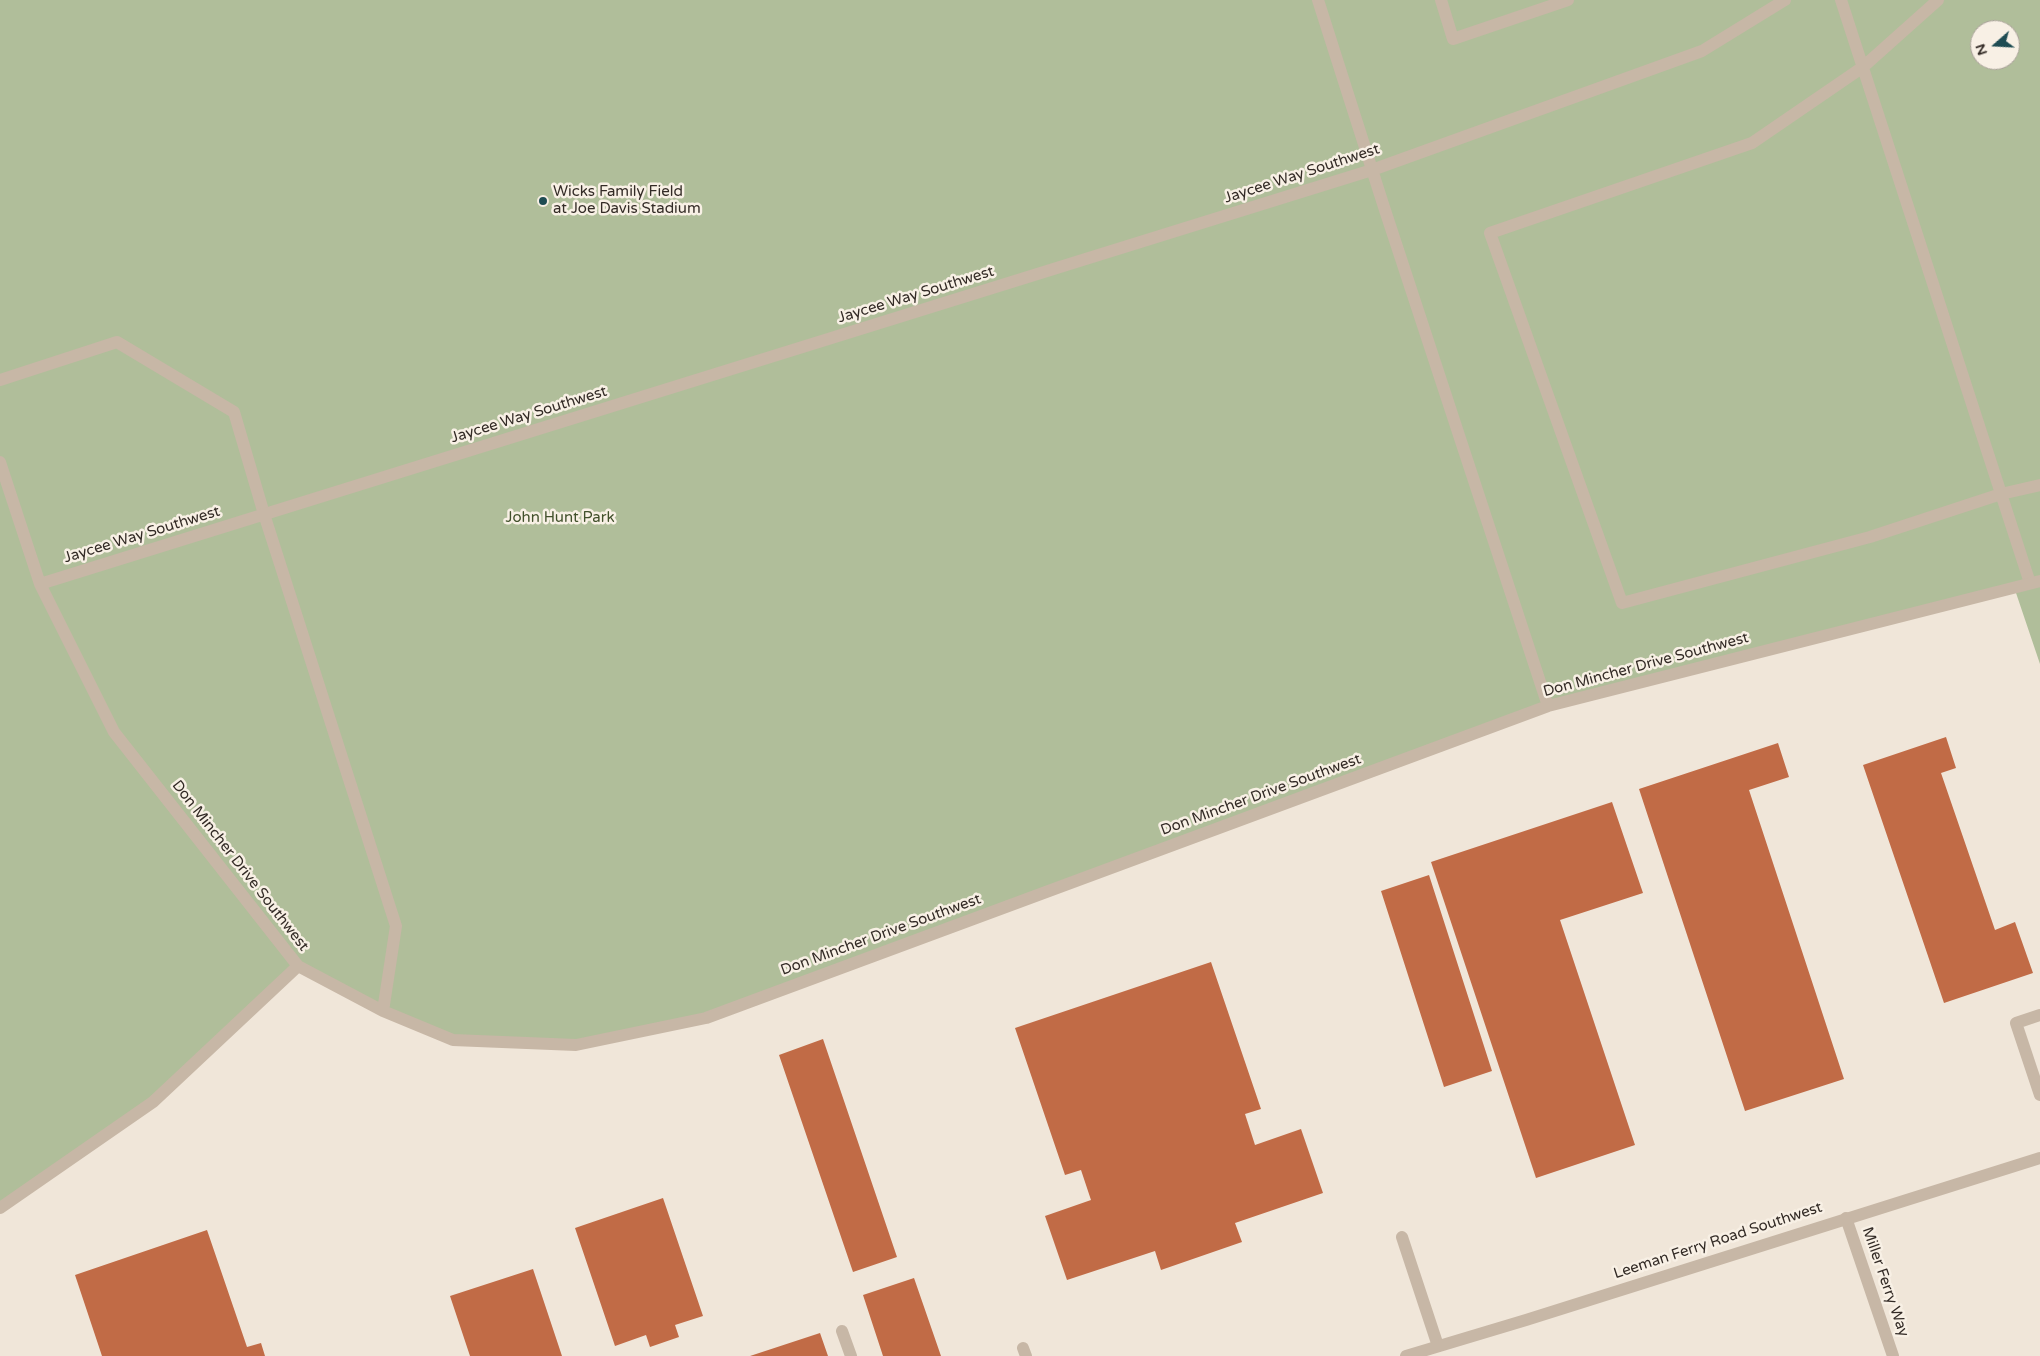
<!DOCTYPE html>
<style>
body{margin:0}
#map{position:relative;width:2040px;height:1356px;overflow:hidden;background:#f0e6d9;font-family:"Varela Round",sans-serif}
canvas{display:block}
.north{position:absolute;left:1970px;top:20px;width:50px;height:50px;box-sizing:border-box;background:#f8f0e5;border:1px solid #a9a199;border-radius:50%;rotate:251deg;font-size:14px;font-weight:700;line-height:20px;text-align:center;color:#332b26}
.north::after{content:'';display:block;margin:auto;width:18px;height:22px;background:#1e4c53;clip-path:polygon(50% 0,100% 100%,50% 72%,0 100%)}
</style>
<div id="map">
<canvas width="2040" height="1356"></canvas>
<div class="north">N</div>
</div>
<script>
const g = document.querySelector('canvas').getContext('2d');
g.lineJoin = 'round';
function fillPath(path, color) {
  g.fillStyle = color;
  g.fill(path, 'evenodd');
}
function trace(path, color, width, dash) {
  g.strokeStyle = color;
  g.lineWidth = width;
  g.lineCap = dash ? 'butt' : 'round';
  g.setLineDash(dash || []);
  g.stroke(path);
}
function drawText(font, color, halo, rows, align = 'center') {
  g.font = font + ' "Varela Round",sans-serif';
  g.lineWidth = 5;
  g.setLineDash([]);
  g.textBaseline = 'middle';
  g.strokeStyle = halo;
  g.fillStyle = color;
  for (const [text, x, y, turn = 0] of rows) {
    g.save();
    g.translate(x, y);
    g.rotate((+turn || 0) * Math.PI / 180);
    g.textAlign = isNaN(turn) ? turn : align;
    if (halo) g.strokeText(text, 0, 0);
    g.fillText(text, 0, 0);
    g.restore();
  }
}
fillPath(new Path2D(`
 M0 0H2040V664L2014 587 1548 706 706 1018 576 1045 453 1040 298 966 153 1102 0 1208ZM1980 30H2010V60H1980Z`), '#b0be9a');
fillPath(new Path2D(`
 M1946 737 1956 768 1941 773 1995 930 2015 922 2033 973 1944 1003 1863 765Z
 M1778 743 1789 777 1749 790 1844 1079 1745 1111 1639 789Z
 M1612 802 1643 893 1560 920 1635 1145 1536 1178 1431 862Z
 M1429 875 1492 1071 1444 1087 1381 891Z
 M1211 962 1261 1109 1245 1114 1255 1145 1301 1129 1323 1193 1235 1223 1242 1242 1161 1270 1155 1251 1067 1280 1045 1216 1091 1200 1081 1170 1065 1175 1015 1028Z
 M823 1039 897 1257 853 1272 779 1055Z
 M663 1198 703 1316 675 1325 679 1337 650 1347 646 1335 615 1346 575 1228Z
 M207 1230 247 1347 261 1343 265 1356H102L75 1275Z
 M533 1269 562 1356H470L450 1296Z
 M914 1278 941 1356H883L863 1295Z
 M820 1333 828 1356H750Z`), '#c16b46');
trace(new Path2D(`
 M1441 0 1453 39 1568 0
 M1841 0 2030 583
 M1938 0 1863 67 1752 143 1490 233 1622 603 1870 537 2001 494 2040 485
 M0 380 117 342 234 412 264 514
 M2040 1015 2016 1023 2040 1095
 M1402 1237 1438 1346
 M842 1331 851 1356
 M1023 1348 1026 1356`), '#c7b7a6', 12);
trace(new Path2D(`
 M1318 0 1383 204 1548 706
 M0 462 40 584 114 732 298 966 383 1011 453 1040 576 1045 706 1018 1548 706 2040 581
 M264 514 396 926 383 1011
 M40 584 1372 170 1702 51 1785 0
 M0 1208 153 1102 298 966
 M1846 1218 1893 1356`), '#c7b7a6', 12);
trace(new Path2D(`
 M1406 1356 1526 1320 2040 1158`), '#c7b7a6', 12);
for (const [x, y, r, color] of [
 [543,201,5,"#1e4c53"]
]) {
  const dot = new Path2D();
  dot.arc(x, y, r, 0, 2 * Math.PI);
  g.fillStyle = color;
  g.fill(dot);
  trace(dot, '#f8f0e5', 2);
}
drawText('15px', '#332b26', '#f8f0e5', [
 ["Jaycee Way Southwest",1302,174,-18],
 ["Jaycee Way Southwest",916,295,-17],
 ["Jaycee Way Southwest",529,415,-17],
 ["Jaycee Way Southwest",142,535,-17],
 ["Don Mincher Drive Southwest",1646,665,-15],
 ["Don Mincher Drive Southwest",1261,795,-20],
 ["Don Mincher Drive Southwest",240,866,52],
 ["Don Mincher Drive Southwest",881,935,-20],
 ["Leeman Ferry Road Southwest",1718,1241,-18],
 ["Miller Ferry Way",1885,1282,71]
]);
drawText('15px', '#332b26', '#f8f0e5', [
 ["Wicks Family Field",553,192],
 ["at Joe Davis Stadium",553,209]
], 'left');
drawText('15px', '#41502b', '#f8f0e5', [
 ["John Hunt Park",560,518]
]);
</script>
